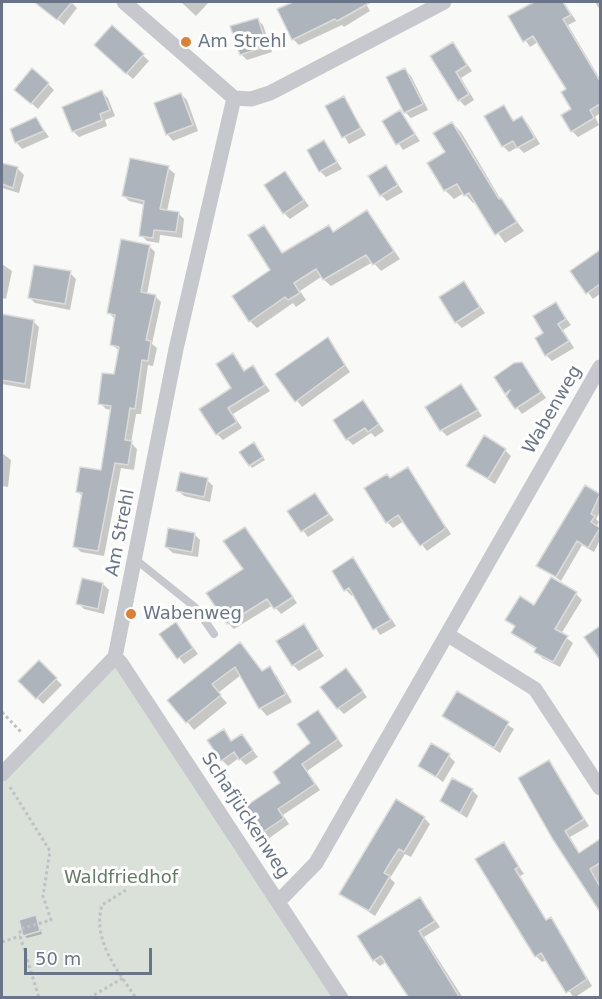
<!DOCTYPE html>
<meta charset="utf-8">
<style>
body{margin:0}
#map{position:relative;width:602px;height:999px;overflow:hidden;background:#f9faf8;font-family:"DejaVu Sans",sans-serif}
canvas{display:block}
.frame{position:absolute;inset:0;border:3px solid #6a7488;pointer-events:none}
.scale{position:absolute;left:24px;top:948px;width:128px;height:27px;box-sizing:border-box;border:3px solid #6a7488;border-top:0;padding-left:8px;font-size:18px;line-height:21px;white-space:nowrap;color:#6a7488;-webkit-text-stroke:4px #fff;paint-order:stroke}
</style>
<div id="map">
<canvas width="602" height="999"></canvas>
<div class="frame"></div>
<div class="scale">50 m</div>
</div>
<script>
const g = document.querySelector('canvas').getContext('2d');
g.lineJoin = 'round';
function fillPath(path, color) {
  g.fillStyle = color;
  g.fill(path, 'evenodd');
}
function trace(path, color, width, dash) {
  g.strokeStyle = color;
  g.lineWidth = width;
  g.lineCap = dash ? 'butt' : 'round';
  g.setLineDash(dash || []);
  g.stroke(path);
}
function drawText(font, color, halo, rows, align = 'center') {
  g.font = font + ' "DejaVu Sans",sans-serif';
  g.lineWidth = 6;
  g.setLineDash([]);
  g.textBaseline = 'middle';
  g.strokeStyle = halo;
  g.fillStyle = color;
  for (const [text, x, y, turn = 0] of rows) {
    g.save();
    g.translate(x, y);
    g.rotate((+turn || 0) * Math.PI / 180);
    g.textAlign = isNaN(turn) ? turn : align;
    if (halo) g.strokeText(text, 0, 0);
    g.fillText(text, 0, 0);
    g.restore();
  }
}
fillPath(new Path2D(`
 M115 657 341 997 2 998V774Z`), '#dae1d9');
fillPath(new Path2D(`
 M38 2H71L77 8 64 25Z
 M181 2H209L196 16Z
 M297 2H301L307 9 320 2H365L370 11 344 27 342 25 299 45 293 39 279 10Z
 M537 2H564L576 21 568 25 600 79V113L595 117 599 125 578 137 572 131 573 110 568 90 538 42 530 47 510 16Z
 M595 2H600V9L598 7Z
 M257 19 263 25 272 52 247 60 241 54Z
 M112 27 149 61 133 79 102 51Z
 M453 44 472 71 461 78 474 100 465 106 459 100Z
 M405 70 411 76 428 110 411 118 405 112 388 78Z
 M48 84 54 90 38 109 22 95Z
 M102 92 108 98 115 116 105 120 107 126 79 137 73 131Z
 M181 94 187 100 198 131 173 141 167 134Z
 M343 98 366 135 349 144 327 107Z
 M504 107 515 122 522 118 528 124 540 144 524 153 518 147 509 152 503 146Z
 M400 112 420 141 403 150 384 121Z
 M36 119 49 137 22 149 16 142Z
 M452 123 461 132 501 200 524 231 505 243 476 202 473 203 464 193 454 199 445 190Z
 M324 142 342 169 326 177 320 171Z
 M2 164 18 169 24 175 19 193 2 188Z
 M386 167 403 192 387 201 381 195Z
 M168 168 175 174 167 211 178 213 184 219 182 238 160 235 159 243 147 241 141 235 145 205 129 201 123 195Z
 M285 173 309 206 290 219 284 213Z
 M367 212 400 259 381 271 373 262 331 286 321 277 300 291 306 300 296 307 293 303 257 328 250 321 272 270 264 227 283 254 329 227 335 233Z
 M149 246 155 252 147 294 155 296 161 302 152 344 157 348 153 366 148 365 141 414H136L131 443 137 449 134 470 121 468 104 556 81 552 75 546 83 497 77 491 102 472 112 410 106 409 100 403 115 376 120 351 112 345 115 319 109 313Z
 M599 253 600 294 593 299 572 271Z
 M2 264 12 271 6 299 2 298Z
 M70 273 76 279 70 310 35 303 29 297Z
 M464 283 485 313 462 328 456 322Z
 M555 303 571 325 563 330 574 348 552 361 546 355 545 333Z
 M2 316 33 321 39 327 30 389 2 384Z
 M328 339 350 372 302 407 277 375Z
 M233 355 246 372 253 367 270 391 233 414 242 428 223 440 217 434 233 389Z
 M522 364 546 398 522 414 506 393Z
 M461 386 482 416 447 436 441 430Z
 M363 402 384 431 375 437 371 433 353 445 347 439Z
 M256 447 265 460 252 468 250 465Z
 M505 450 511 456 495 484 467 466Z
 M2 453 11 460 8 487 2 486Z
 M408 469 451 534 427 551 404 521 393 528 387 522 391 479Z
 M207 480 213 486 210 502 184 496 178 490Z
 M586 487 600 496V512L596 519 599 522 596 527 600 531V540L594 552 582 545 561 581 538 565Z
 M314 495 334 520 308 537 289 512Z
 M245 528 297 603 281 614 273 605 234 629 228 623 245 569Z
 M194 534 200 540 198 557 173 553 166 547Z
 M353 559 396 626 380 635 354 594 352 596 346 590Z
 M103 584 109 590 104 614 84 609 78 603Z
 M576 594 582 600 561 634 573 643 560 667 542 658 537 650 519 638 513 632 516 628 507 619Z
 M176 624 198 654 184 664 161 634Z
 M304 626 324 656 299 671 293 665Z
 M240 644 263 672 270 668 277 676 292 702 267 716 260 708 241 675 218 693 227 703 194 730 169 700Z
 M39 662 62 685 43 704 21 681Z
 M346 670 367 697 344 714 338 708Z
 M458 693 514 729 500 753 444 716Z
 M318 712 343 746 307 771 320 790 283 815 289 824 268 839 262 833 282 783 312 743Z
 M223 731 233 742 242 736 258 757 246 765 239 758 228 766 222 760Z
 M449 756 455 762 443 782 420 765Z
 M549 762 589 826 570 837 580 854 597 843 600 846V909L554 837Z
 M472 790 478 796 467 818 441 801Z
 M424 818 430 824 411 857 405 854 397 867 390 878 395 883 375 916 341 894Z
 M504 844 524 874 520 876 547 921 550 919 556 925 592 986 574 998 547 959 542 962 536 956Z
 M420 899 440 927 424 937 463 998H412L387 961 380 966 374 960Z
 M36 917 42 934 27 938 24 935Z`), '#0003');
const building = new Path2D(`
 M34 2H72L57 20Z
 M293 2H371L337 21 335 19 292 40 277 9Z
 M534 2H563L571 15 563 19 600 81V104L590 110 594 118 571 132 561 115 571 109 561 92 566 89 533 36 523 42 508 16Z
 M258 18 267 46 240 55 230 26Z
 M112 25 144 54 126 74 94 45Z
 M453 42 467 65 456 72 469 94 458 101 430 56Z
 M32 68 49 83 31 104 14 90Z
 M405 68 423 104 404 113 386 77Z
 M102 90 110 110 100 114 102 120 72 132 62 107Z
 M181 93 193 125 166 135 154 103Z
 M344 96 361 128 342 138 325 106Z
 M504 105 513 121 522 116 535 138 517 148 513 141 502 147 484 116Z
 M400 110 415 134 396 145 382 121Z
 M36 117 44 131 15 143 10 129Z
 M452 122 499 199 501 198 517 222 495 235 469 193 464 196 457 184 444 191 427 163 445 152 433 133Z
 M324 140 337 162 319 172 307 150Z
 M130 158 169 166 160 209 179 212 176 232 154 230 153 238 139 236 144 201 122 196Z
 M2 163 18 167 13 188 2 184Z
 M386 165 398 185 380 196 368 176Z
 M285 171 304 200 283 214 264 185Z
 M367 210 394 251 373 265 366 255 323 280 316 269 294 283 300 293 288 300 285 297 249 322 232 296 270 270 248 235 264 225 282 253 329 225 333 232Z
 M121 239 150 245 141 292 156 295 146 340 151 341 148 361 142 360 135 409 130 408 125 440 132 441 128 465 115 463 98 551 73 547 82 493 76 492 80 467 101 470 111 406 98 404 102 373 114 374 119 347 110 345 115 315 107 313Z
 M600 250V284L586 294 570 271Z
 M34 265 71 271 65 304 28 298Z
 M464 281 480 307 455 323 439 297Z
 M556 302 566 319 558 324 569 341 545 356 535 338 543 333 533 316Z
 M2 314 34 320 25 384 2 380Z
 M328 337 345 365 295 402 275 374Z
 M233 353 244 371 253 365 265 385 228 408 237 422 216 435 199 409 231 388 216 364Z
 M522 362 541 392 515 409 506 396 510 390 505 394 494 377 514 363Z
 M461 384 478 410 440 431 425 407Z
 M363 400 379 424 368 432 365 428 346 440 333 420Z
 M484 435 506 449 488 479 466 466Z
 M254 442 263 457 249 466 239 452Z
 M408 467 446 528 420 546 398 515 386 523 364 488 387 474 390 478Z
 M180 472 208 478 204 497 176 491Z
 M585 485 600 494 591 514 595 516 591 522 600 528 588 548 577 541 556 577 536 566Z
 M315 493 329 514 301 532 287 511Z
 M245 527 293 597 274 609 267 599 227 624 206 593 243 569 223 541Z
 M168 528 195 533 192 552 165 547Z
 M353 557 391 620 373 630 349 588 344 591 332 571Z
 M551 577 577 592 555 629 568 636 553 662 534 652 536 648 511 633 515 626 505 620 520 596 534 605Z
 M82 578 103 583 98 609 76 604Z
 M176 622 193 648 177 659 159 634Z
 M304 624 319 649 292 666 276 641Z
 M600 626V660L584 637Z
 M240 642 262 671 270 666 286 694 259 709 235 667 212 684 221 695 186 723 167 700Z
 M39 660 57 678 36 699 18 681Z
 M346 668 363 691 337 709 320 687Z
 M457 691 509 722 494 748 442 716Z
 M318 710 338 739 302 764 315 784 278 809 284 818 260 834 243 808 280 783 273 772 310 743 297 724Z
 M224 729 231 741 242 734 253 750 239 760 234 752 221 761 207 740Z
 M431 743 450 754 436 777 418 766Z
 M549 760 584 819 565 831 579 853 600 839V863L590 869 600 887V912L552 838 518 778Z
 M452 778 473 789 460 813 440 801Z
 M396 799 425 817 404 852 399 849 391 861 384 873 390 876 369 911 339 894Z
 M504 842 519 867 515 869 546 920 551 917 587 979 566 993 541 953 535 957 475 859Z
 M420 897 435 921 419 931 460 998H409L381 956 373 961 357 936Z
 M36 915 40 931 23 936 19 920Z`);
fillPath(building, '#aeb4bc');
trace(building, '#dbdcda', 1.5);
trace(new Path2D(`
 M2 712 21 732
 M10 787 50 851 43 896 51 920 20 929V936L39 998
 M126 890 102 905C92 940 117 970 136 998
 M2 942 20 936
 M89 998 123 978`), '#c0c1c4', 3, [3, 3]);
trace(new Path2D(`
 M135 559 196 608 214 634`), '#c6c8cd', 8);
trace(new Path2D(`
 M124 2 234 98
 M234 98 251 99 270 93 444 2
 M448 635 535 689 600 788
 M115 657 121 663 341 998
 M2 774 115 657 176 349 234 98
 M278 902 316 863 600 367`), '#c6c8cd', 15);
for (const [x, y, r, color] of [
 [186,42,6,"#de7f34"],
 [131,614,6,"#de7f34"]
]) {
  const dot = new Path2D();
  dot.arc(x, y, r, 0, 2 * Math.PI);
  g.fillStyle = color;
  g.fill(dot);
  trace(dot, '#fff', 2);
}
drawText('18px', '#6a7488', '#fff', [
 ["Am Strehl",198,42],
 ["Wabenweg",143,614]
], 'left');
drawText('18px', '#6a7488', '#fff', [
 ["Wabenweg",553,410,-60],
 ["Am Strehl",121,533,-79],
 ["Schafjückenweg",245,816,57]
]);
drawText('18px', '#657a65', '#fff', [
 ["Waldfriedhof",121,878]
]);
</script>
